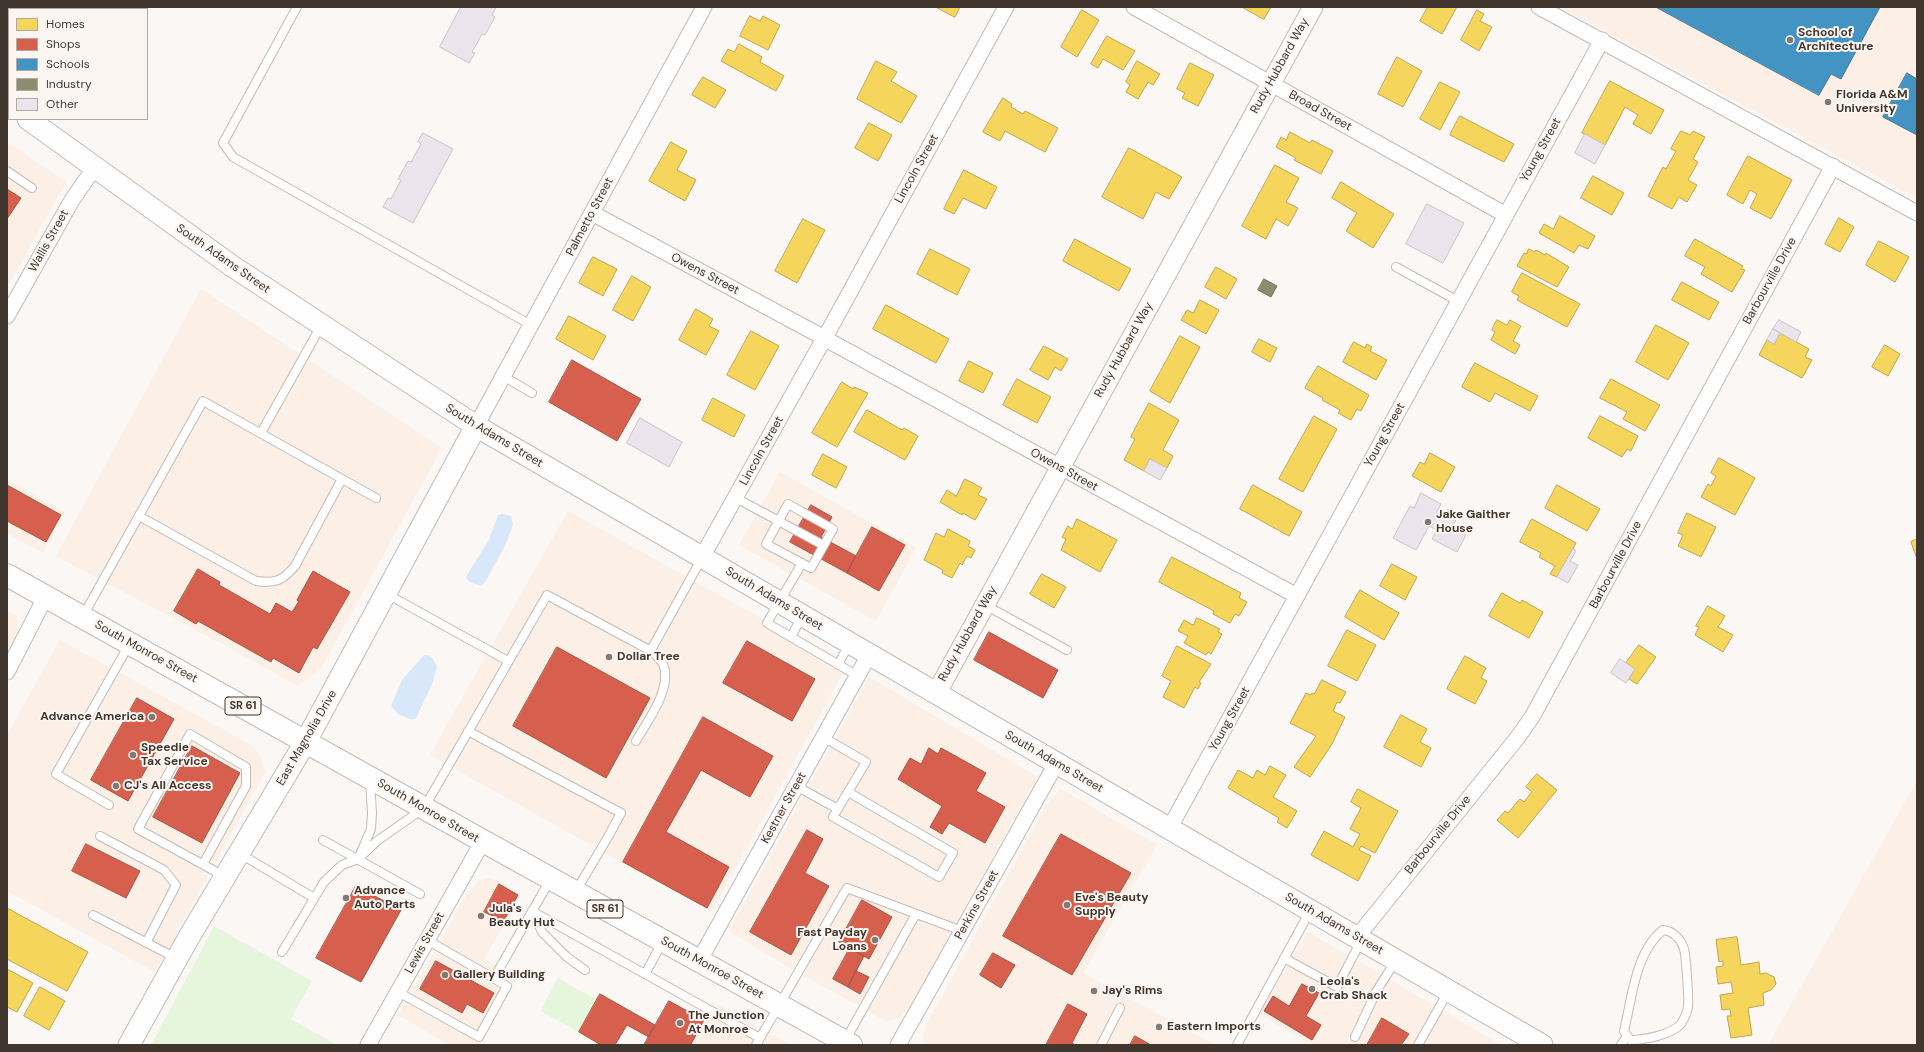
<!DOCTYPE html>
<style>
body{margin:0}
#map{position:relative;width:1924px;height:1052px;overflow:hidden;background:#faf7f5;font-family:"DM Sans",sans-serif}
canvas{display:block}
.frame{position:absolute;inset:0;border:8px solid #40362e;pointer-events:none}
.legend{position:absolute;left:8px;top:8px;width:140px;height:112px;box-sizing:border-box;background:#fcf6f3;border:1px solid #b1a9a4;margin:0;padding:5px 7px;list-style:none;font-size:12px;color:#40362e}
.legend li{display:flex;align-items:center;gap:8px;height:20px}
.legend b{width:20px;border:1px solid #b1a9a4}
</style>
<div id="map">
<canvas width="1924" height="1052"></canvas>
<div class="frame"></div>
<ul class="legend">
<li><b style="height:11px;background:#f6d55c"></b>Homes</li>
<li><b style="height:11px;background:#d6604d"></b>Shops</li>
<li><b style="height:11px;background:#4393c3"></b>Schools</li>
<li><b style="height:11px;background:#8c8c6e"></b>Industry</li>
<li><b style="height:11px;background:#ece4ec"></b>Other</li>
</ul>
</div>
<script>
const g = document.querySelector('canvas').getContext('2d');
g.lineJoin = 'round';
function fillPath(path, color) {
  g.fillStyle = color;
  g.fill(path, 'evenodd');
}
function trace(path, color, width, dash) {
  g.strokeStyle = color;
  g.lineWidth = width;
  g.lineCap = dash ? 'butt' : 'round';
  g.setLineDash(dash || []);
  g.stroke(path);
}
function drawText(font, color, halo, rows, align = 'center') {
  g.font = font + ' "DM Sans",sans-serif';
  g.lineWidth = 4;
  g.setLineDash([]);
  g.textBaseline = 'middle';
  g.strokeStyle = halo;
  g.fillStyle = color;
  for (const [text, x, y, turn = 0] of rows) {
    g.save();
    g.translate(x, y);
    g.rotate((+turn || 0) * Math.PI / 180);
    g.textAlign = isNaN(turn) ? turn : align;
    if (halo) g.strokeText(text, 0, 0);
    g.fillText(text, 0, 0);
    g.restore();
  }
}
fillPath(new Path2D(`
 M1560 7H1917V198Z
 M7 142 66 182 7 288Z
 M201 289 442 448 320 670 298 686 226 646 56 556Z
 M780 472 916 548 876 621 739 545Z
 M7 479 65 512 43 553 7 533Z
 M568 511 847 666 711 912 430 755Z
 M7 611 17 616 19 623 15 643 7 660Z
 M60 640 251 745 257 751 263 762 265 772 155 972 7 891V735Z
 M869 677 1038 777 910 1007 899 1018 886 1021 788 967 729 931Z
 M1917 781V1045H1768Z
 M1061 789 1157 845 1083 973 1215 1045H926L923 1038 926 1025 1046 805Z
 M491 878 521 894 484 959 517 978 479 1045H450L398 1015 466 896 478 881Z
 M1308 932 1365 965 1501 1045H1312L1259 1014Z
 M713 1002 791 1045H690Z`), '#fbefe6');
fillPath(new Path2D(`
 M214 926 312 981 291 1019 337 1045H151Z
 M558 978 597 1000 579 1032 540 1011Z`), '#e6f6dd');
fillPath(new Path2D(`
 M503 514 511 516 513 525 505 546 485 582 481 586C475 584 469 583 466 577L489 540 498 515Z
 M424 655H428L433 659 437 667 432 684 416 718 412 720 398 714 391 706 402 680Z`), '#d8e8f8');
const homes = new Path2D(`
 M936 7H960L955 17Z
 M1242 7H1271L1264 19Z
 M1428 7H1457L1442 34 1420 21Z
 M1082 10 1099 20 1077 57 1061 47Z
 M1477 10 1484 14 1480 21 1492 27 1479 51 1461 40Z
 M750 16 760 21 763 16 780 25 768 50 740 36Z
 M1107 36 1135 51 1123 70 1103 59 1098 68 1091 64Z
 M739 44 762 57 760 62 784 76 776 91 721 61 728 49 734 52Z
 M1397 57 1422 71 1403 107 1378 94Z
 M876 61 897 72 891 81 917 96 901 123 857 99Z
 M1137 61 1160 74 1153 85 1148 82 1138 99 1126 92 1130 85 1126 82Z
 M1190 63 1214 75 1198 106 1182 98 1185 93 1177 89Z
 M703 77 726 90 715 108 692 95Z
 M1610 81 1664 110 1651 134 1633 124 1638 115 1625 107 1605 145 1582 133Z
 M1440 82 1460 92 1440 130 1420 119Z
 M1003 98 1012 104 1011 107 1023 114 1025 111 1058 128 1045 152 1005 131 1000 141 983 132Z
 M1460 116 1514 144 1504 162 1450 135Z
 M869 123 892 135 878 161 855 148Z
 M1681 131 1690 135 1693 131 1705 137 1693 159 1698 162 1688 180 1697 185 1687 202 1679 197 1672 209 1648 196 1663 167 1666 169 1676 151 1671 149Z
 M1290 132 1310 143 1312 140 1333 151 1321 174 1294 160 1296 158 1276 147 1281 137 1286 140Z
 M671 142 687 151 677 170 696 180 685 201 649 181Z
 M1129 148 1182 177 1169 199 1156 192 1143 219 1102 197Z
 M1748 156 1792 180 1771 219 1750 208 1757 194 1750 190 1743 204 1727 195Z
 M1275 165 1299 178 1286 202 1298 208 1288 226 1276 219 1266 239 1242 226Z
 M964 170 997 187 986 209 963 198 954 214 944 209Z
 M1593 176 1624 193 1612 215 1581 198Z
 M1341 182 1394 214 1373 248 1346 231 1357 213 1332 198Z
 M1560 216 1595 236 1588 249 1579 245 1574 253 1539 233 1544 224 1553 229Z
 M1839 218 1854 227 1840 252 1825 244Z
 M803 219 825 230 797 283 775 271Z
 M1075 239 1131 269 1119 291 1063 261Z
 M1695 239 1743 266 1741 269 1745 270 1732 292 1701 274 1705 267 1685 256Z
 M1879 241 1909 257 1895 282 1866 265Z
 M930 249 970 269 957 295 917 274Z
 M1529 249 1535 252 1536 250 1545 255 1546 253 1569 267 1557 287 1517 266 1524 253 1526 254Z
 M593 257 617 269 603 296 579 283Z
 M1216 267 1237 279 1226 299 1205 287Z
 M1522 273 1580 304 1567 327 1517 300 1519 296 1512 292Z
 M632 276 651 287 633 321 613 310Z
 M1682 282 1719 302 1709 320 1672 300Z
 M1200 300 1219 310 1206 334 1181 320 1187 310 1193 313Z
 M886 305 949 339 936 363 873 329Z
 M696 309 713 319 709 326 719 331 706 355 679 340Z
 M569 316 606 336 593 360 556 339Z
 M1497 320 1507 325 1510 320 1521 326 1513 341 1520 345 1515 354 1491 340 1495 332 1492 330Z
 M1656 325 1689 343 1668 380 1636 362Z
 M751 331 779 346 755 390 727 375Z
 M1780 333 1809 349 1805 357 1812 360 1802 378 1759 355 1767 340 1774 344Z
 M1180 336 1200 347 1170 403 1150 391Z
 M1259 339 1277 348 1270 362 1252 352Z
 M1354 342 1365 348 1367 344 1372 347 1370 351 1387 360 1376 380 1343 362Z
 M1885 345 1900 354 1888 376 1872 367Z
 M1044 346 1068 359 1061 371 1055 367 1048 380 1030 370Z
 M969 361 993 373 983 393 959 381Z
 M1475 363 1538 396 1530 411 1495 393 1490 402 1462 387Z
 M1318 366 1369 395 1361 411 1357 409 1351 420 1338 413 1340 410 1322 400 1323 398 1305 388Z
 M1017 379 1051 397 1037 423 1003 405Z
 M1611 379 1660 405 1645 431 1623 419 1627 412 1600 398Z
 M842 382 853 389 854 387 868 393 837 447 812 433Z
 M713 398 745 415 734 437 702 420Z
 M1149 403 1179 420 1163 450 1173 456 1167 468 1150 459 1144 471 1124 460 1135 439 1131 437Z
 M867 410 902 430 904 428 918 436 905 460 854 432Z
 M1314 416 1337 429 1303 492 1279 479Z
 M1600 416 1638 436 1631 451 1627 449 1622 457 1588 438Z
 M1430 453 1455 467 1441 492 1412 476 1420 462 1424 464Z
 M823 454 847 467 836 488 812 475Z
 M1719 458 1755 478 1735 515 1701 497 1708 484 1711 486 1716 476 1711 473Z
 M965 479 982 488 978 495 987 499 975 520 963 513 962 515 940 502 947 490 956 496Z
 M1253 485 1302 512 1289 536 1240 509Z
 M1557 485 1600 509 1587 531 1545 508Z
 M1687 513 1716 527 1701 557 1678 546 1683 535 1678 533Z
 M1077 519 1117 540 1100 572 1061 550 1066 539 1062 537 1068 526 1072 529Z
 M1532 519 1576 543 1557 577 1550 574 1555 566 1539 557 1541 553 1520 542Z
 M948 529 970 541 968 546 975 550 971 558 967 556 962 565 960 563 952 578 942 573 943 570 924 560 936 533 944 537Z
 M1917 539V559L1911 542Z
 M1172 557 1241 593 1239 598 1247 602 1239 616 1235 614 1230 623 1213 614 1214 611 1159 582Z
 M1392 564 1417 577 1405 600 1380 586Z
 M1042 574 1066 587 1054 608 1030 594Z
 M1360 590 1399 613 1384 640 1345 617Z
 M1502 593 1520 603 1522 600 1543 612 1529 638 1489 616Z
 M1708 606 1725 616 1718 627 1733 635 1723 652 1695 635 1699 627 1696 626Z
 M1197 618 1220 629 1218 632 1222 634 1211 654 1208 652 1206 655 1184 643 1188 636 1178 631 1184 620 1193 625Z
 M1347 630 1376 645 1357 681 1328 666Z
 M1639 645 1656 657 1637 684 1629 679 1635 669 1626 663Z
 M1177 646 1211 664 1199 682 1201 683 1198 689 1195 687 1184 708 1163 697 1171 681 1162 676Z
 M1465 656 1486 668 1481 678 1487 681 1475 704 1447 689Z
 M1322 680 1346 692 1340 703 1337 702 1333 711 1345 717 1332 744 1310 777 1294 767 1316 736 1290 723 1306 693 1311 695 1312 693 1314 694Z
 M1401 715 1427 729 1420 742 1431 748 1421 767 1384 747Z
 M1270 766 1286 775 1273 797 1297 811 1287 828 1277 822 1279 818 1228 788 1238 770 1253 778 1257 770 1265 775Z
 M1537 774 1557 790 1518 838 1497 820 1505 811 1508 813 1520 799 1524 802 1532 792 1526 787Z
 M1358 789 1398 811 1375 853 1361 846 1359 850 1371 856 1358 881 1311 855 1324 831 1353 847 1360 834 1350 829 1361 808 1351 802Z
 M7 908 88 952 67 991 7 959Z
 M1737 937 1741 965 1759 962 1760 974 1766 973 1774 977 1776 984 1771 990 1763 993 1764 1005 1748 1008 1752 1035 1731 1038 1727 1016H1731L1730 1009 1722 1010 1720 995 1733 993 1731 982 1718 984 1716 967 1723 966V961L1719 962 1716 940Z
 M7 969 33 983 17 1012 7 1007Z
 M40 987 65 1001 49 1030 24 1016Z`);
fillPath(homes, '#f6d55c');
trace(homes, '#bfa54e', 1);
const shops = new Path2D(`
 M7 189 21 198 7 219Z
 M572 360 641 399 617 441 549 402Z
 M7 485 61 515 46 542 7 521Z
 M811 505 832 517 821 537 856 556 847 573 790 542Z
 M872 527 905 545 879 591 847 573Z
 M198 569 220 582 219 585 270 614 276 603 292 612 299 601 297 600 313 571 350 592 317 649 313 647 299 673 273 658 271 662 198 621 196 624 174 611Z
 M989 632 1058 670 1043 698 974 660Z
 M747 641 815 679 792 721 723 683Z
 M557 647 650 698 606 778 513 726Z
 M137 698 174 719 128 801 91 780Z
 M703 717 773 756 750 797 701 770 666 832 729 867 707 908 623 862Z
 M192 746 240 773 202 843 153 817Z
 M929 748 938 754 941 748 986 773 976 791 1005 807 985 843 949 823 942 834 930 827 942 806 898 779 910 758 921 764Z
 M807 830 823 839 805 873 829 886 791 955 750 932Z
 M1061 834 1131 873 1072 975 1003 936Z
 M86 844 140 871 126 898 72 871Z
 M499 884 518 895 501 926 492 921 495 917 484 912Z
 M356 886 401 910 361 982 316 958Z
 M862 900 892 917 869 959 839 942Z
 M850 948 864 956 848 987 833 979Z
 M993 953 1015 965 1001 988 980 975Z
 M436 961 494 993 483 1013 467 1004 462 1013 420 989Z
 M856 971 869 977 860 994 848 987Z
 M1302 984 1319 993 1306 1016 1321 1025 1312 1040 1264 1011 1273 996 1289 1006Z
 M600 994 655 1025 649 1037 627 1025 615 1045H601L579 1032Z
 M669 1001 704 1020 691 1044 693 1045H644Z
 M1068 1004 1087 1014 1072 1043 1075 1045H1046Z
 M1382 1018 1409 1034 1401 1045H1367Z
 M1135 1036 1151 1045H1130Z`);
fillPath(shops, '#d6604d');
trace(shops, '#a95344', 1);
const schools = new Path2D(`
 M1656 7H1880L1841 79 1831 74 1819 95Z
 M1907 73 1917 79V135L1883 117Z`);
fillPath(schools, '#4393c3');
trace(schools, '#427796', 1);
const industry = new Path2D(`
 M1264 279 1277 286 1271 297 1258 290Z`);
fillPath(industry, '#8c8c6e');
trace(industry, '#75725b', 1);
const building = new Path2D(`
 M461 7H496L492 15 495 17 485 35 482 34 472 52 475 53 469 63 440 47Z
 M423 133 453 149 413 223 383 207 388 198 391 199 401 180 398 179 408 161 411 162 421 144 418 142Z
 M1585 134 1605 145 1595 164 1575 153Z
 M1427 204 1464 223 1443 263 1406 244Z
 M1779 320 1801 332 1796 342 1773 329Z
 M1773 329 1780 333 1774 344 1767 340Z
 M640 418 682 442 669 467 627 443Z
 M1150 459 1167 468 1160 480 1144 471Z
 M1421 493 1441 504 1436 513 1444 517 1448 509 1457 518 1452 527 1466 535 1457 552 1432 539 1437 530 1429 526 1416 550 1393 538 1410 506 1414 508Z
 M1573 549 1576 551 1570 561 1578 565 1568 583 1557 577Z
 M1620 659 1635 669 1626 683 1611 673Z`);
fillPath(building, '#ece4ec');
trace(building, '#c8c4c8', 1);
const service = new Path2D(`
 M41 7 42 9
 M297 7 223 143 233 157 531 325
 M78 9 80 7
 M7 171 32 188
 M1396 267 1458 301
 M503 376 532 393
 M261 433 321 326
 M736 498 823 545
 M788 504 833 529 811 568 766 544Z
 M139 516 256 581C276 584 283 580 295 566L342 479
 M802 563 767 623 858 676
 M387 594 508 661
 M985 605 1067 650
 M83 616 203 401 376 498
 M791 637 802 616
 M651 650 702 558
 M838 665 849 644
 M468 731 621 813 608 837 576 891
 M823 737 866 762 833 817 939 877 953 853 848 792
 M796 786 838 809
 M109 805 56 774 130 643
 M100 836 164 870 176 885 146 943
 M323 840 420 894
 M239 853 314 898
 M359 857 371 829 372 813 370 781
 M203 864 246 786V767L190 734 138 829 224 876
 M532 911 760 1038
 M532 911 542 932 567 957 585 970
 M93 915 176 958
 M1663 930C1673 931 1681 939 1684 949 1686 956 1689 1000 1688 1007 1687 1013 1684 1019 1681 1024 1671 1035 1644 1040 1630 1040L1624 1031C1632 999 1635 952 1663 930Z
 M282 952 324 882 342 865 358 859 377 841 424 808 547 595 653 652C656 656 661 660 663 664 673 688 647 722 636 741
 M1284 958 1337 987 1361 941
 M645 974 663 941
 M494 978 550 880
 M398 992 479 1037 507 986 427 940
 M1355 1037 1376 992 1396 960
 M845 1041 916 914
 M756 1045 847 888 962 931
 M1101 1045 1120 1008
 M1237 1045 1310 911
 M1418 1045 1448 992
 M1621 1045 1627 1036`);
const minor = new Path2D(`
 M1134 7 1506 215
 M1539 7 1917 213
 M592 213 819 335
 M7 316 72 200 95 167
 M828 332 1006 7
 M831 342 1297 596
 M476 426 704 7
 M702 557 821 344
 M7 672 46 596
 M1169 829 1602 40
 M1357 937 1518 737 1532 717 1833 166
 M699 961 869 655
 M368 1045 483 841
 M898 1045 1056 764`);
const tertiary = new Path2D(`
 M936 694 1313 7`);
const secondary = new Path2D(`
 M7 104 9 105
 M28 119 232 266 476 426 1542 1045
 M129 1045 189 937 306 741 476 426`);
const primary = new Path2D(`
 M7 575 483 841 851 1045`);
trace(service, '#c1bcb7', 10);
trace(minor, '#c1bcb7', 17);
trace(tertiary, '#c1bcb7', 21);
trace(secondary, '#c1bcb7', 23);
trace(primary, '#c1bcb7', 24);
trace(service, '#fefefe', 8);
trace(minor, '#fefefe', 15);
trace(tertiary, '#fefefe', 19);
trace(secondary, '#fefefe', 21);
trace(primary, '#fefefe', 22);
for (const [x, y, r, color] of [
 [1790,40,4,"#817a74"],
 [1828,102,4,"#817a74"],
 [1428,522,4,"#817a74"],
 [609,657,4,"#817a74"],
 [152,717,4,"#817a74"],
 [133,755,4,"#817a74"],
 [116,786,4,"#817a74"],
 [346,898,4,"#817a74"],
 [1067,905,4,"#817a74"],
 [481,916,4,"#817a74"],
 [875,940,4,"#817a74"],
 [445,975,4,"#817a74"],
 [1312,989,4,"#817a74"],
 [1094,991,4,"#817a74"],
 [680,1023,4,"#817a74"],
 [1159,1027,4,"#817a74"]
]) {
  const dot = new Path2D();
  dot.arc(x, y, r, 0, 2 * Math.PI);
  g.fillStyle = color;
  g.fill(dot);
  trace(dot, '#fcf6f3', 1.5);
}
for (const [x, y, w] of [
 [243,706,36],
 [605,909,36]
]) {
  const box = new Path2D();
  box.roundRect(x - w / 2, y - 9, w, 18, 3);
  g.fillStyle = '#fcf6f3';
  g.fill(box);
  trace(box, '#40362e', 1);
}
drawText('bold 11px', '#40362e', null, [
 ["SR 61",243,706],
 ["SR 61",605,909]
]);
drawText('bold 12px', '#40362e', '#fcf6f3', [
 ["School of",1798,33],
 ["Architecture",1798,47],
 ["Florida A&M",1836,95],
 ["University",1836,109],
 ["Jake Gaither",1436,515],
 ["House",1436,529],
 ["Dollar Tree",617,657],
 ["Advance America",144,717,"right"],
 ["Speedie",141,748],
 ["Tax Service",141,762],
 ["CJ's All Access",124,786],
 ["Advance",354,891],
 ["Auto Parts",354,905],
 ["Eve's Beauty",1075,898],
 ["Supply",1075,912],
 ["Jula's",489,909],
 ["Beauty Hut",489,923],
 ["Fast Payday",867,933,"right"],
 ["Loans",867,947,"right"],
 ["Gallery Building",453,975],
 ["Leola's",1320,982],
 ["Crab Shack",1320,996],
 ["Jay's Rims",1102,991],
 ["The Junction",688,1016],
 ["At Monroe",688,1030],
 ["Eastern Imports",1167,1027]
], 'left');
drawText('12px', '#40362e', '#fcf6f3', [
 ["Rudy Hubbard Way",1280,66,-61],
 ["Broad Street",1320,111,29],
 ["Young Street",1541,150,-61],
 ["Lincoln Street",917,169,-61],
 ["Palmetto Street",590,217,-62],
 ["Wallis Street",49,241,-61],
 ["South Adams Street",223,259,35],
 ["Owens Street",705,274,28],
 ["Barbourville Drive",1770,281,-61],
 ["Rudy Hubbard Way",1124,350,-61],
 ["Young Street",1385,435,-61],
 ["South Adams Street",494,436,31],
 ["Lincoln Street",762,451,-61],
 ["Owens Street",1064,470,29],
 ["Barbourville Drive",1616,565,-62],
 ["South Adams Street",774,599,31],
 ["Rudy Hubbard Way",968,634,-61],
 ["South Monroe Street",146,652,29],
 ["Young Street",1230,719,-61],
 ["East Magnolia Drive",307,738,-60],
 ["South Adams Street",1054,762,30],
 ["Kestner Street",784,808,-61],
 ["South Monroe Street",428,811,30],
 ["Barbourville Drive",1438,835,-51],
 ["Perkins Street",977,905,-61],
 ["South Adams Street",1334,924,30],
 ["Lewis Street",425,943,-61],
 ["South Monroe Street",712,968,29]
]);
</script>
